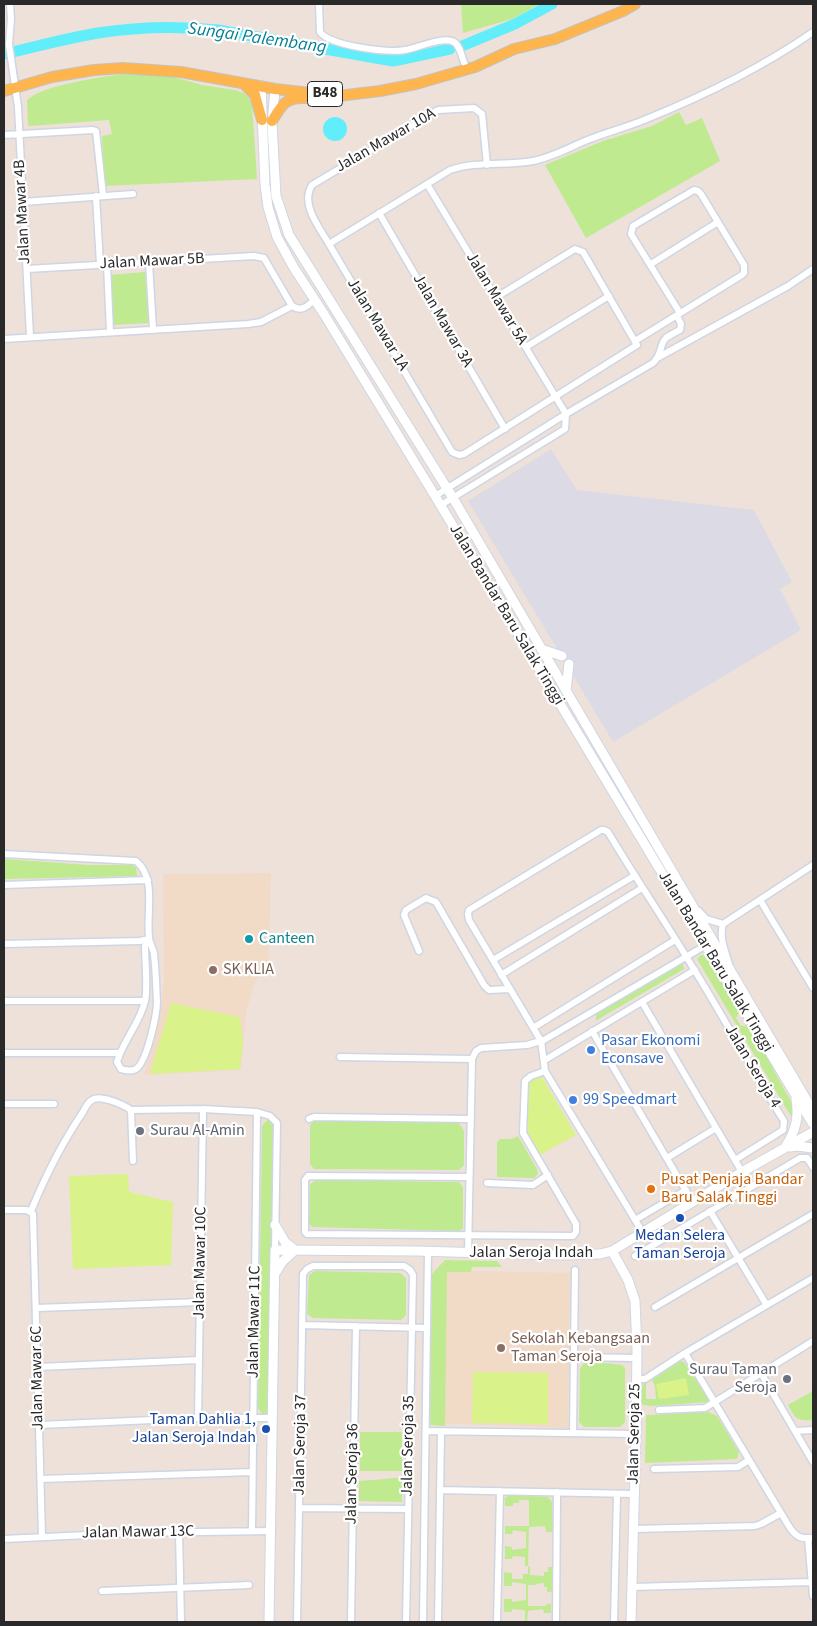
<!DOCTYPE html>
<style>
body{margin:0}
#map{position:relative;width:817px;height:1626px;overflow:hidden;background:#ede1d9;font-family:"Source Sans 3",sans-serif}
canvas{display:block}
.frame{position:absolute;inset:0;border:5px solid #292929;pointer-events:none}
</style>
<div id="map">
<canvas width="817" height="1626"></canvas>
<div class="frame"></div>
</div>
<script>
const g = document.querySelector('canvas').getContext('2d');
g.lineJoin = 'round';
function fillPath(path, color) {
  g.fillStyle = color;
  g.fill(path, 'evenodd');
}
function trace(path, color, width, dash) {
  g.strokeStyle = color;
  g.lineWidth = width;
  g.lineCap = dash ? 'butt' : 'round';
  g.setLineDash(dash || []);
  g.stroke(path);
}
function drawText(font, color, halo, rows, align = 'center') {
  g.font = font + ' "Source Sans 3",sans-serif';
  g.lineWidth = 4.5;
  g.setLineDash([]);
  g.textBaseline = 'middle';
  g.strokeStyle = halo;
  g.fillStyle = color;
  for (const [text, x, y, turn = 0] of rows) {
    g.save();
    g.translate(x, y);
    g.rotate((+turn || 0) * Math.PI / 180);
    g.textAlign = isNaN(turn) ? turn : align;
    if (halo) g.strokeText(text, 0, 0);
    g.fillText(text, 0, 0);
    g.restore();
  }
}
fillPath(new Path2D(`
 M551 449 577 490 754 510 792 582 780 589 801 630 613 742 468 501Z`), '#dcdbe5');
fillPath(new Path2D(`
 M271 873 269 960 254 985 246 1012 241 1070 144 1075 159 1021 162 1001 164 980 163 874Z
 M435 1270 570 1273 568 1428 432 1423Z`), '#f1dbc7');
fillPath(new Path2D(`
 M461 4H539L512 19 463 33Z
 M135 72 167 75 202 85 235 90 244 93 249 98 252 104 257 179 104 186 102 136 112 134 109 120 30 126 28 125 27 100C46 83 107 77 135 72Z
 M679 112 686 125 702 118 720 161 586 238 545 165 603 141 652 126Z
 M145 272 149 323 112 325 110 275Z
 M4 859 88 865H131L136 867 137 876 4 879Z
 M701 955 708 956 740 1010 736 1018 741 1026 749 1025 773 1064V1069L793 1105 795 1123 697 959Z
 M680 964H683L684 969 597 1020H596V1014Z
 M268 1119H271L274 1121 272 1227 271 1235 269 1410 267 1414H262L258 1408 262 1126Z
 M315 1120 459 1123 464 1131V1165L459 1170 314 1169 310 1164V1125Z
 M518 1136 537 1169 538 1174 534 1178 497 1177V1142L499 1141V1139H512Z
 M315 1180 459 1182 463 1187V1228L459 1231 312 1227 309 1223 310 1185Z
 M445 1260 497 1261 502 1267H472L471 1272H447L445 1426 431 1425 430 1421 432 1274Z
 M315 1271 400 1273 406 1278V1315L401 1320 313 1318 307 1314 309 1275Z
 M586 1361 622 1365 625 1368V1422L620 1427H584L579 1422 580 1368Z
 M679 1361 684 1362 709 1400 708 1402 651 1406 639 1404 640 1389 644 1383H646V1399H656L655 1386 652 1380Z
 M813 1391V1420C796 1421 796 1419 788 1405Z
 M708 1412 717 1416 739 1452 737 1459 645 1463 646 1415Z
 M360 1432H402V1471H360Z
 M402 1477V1502L359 1501V1481L386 1479Z
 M509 1495 548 1497 552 1502 553 1532H546L545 1526 529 1527 528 1566 530 1567V1575L544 1576V1572H548V1567H552V1592H547V1587H544V1583L536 1584V1585H528V1606H546L547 1604H551V1613H544L543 1609 528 1611 527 1622H525V1610L512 1609V1612H504V1599H512V1602L526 1600V1584L512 1582V1586H504V1572L512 1573V1579H523V1574H528V1566H525V1557L513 1556 512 1559H505V1546L512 1547V1550L526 1548V1532L513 1530 512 1534H505V1526H529V1500H519V1503H513V1506H505V1498Z`), '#bfea90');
fillPath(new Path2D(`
 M171 1003 240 1017 243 1042 240 1069 150 1074Z
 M541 1075 576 1135 540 1155C536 1147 529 1139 527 1131 525 1122 526 1087 531 1080 534 1077 537 1076 541 1075Z
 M128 1174 129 1192 173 1202 171 1265 73 1269 69 1176Z
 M473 1372 548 1373V1424L472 1423Z
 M686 1378 689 1395 659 1399 656 1384Z`), '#d9f28a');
fillPath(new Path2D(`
 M323 129a12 12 0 1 1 24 0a12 12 0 1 1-24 0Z`), '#61edfa');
trace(new Path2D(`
 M462 46 515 24 552 4
 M4 54C35 47 67 38 98 33 136 27 180 26 218 30L393 61 450 49`), '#61edfa', 11);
const street = new Path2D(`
 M10 4 11 19 9 44 18 107 30 336
 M319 4 320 32C330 46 387 53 405 50 417 48 443 36 454 42 461 46 462 61 467 69
 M4 135 93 130 96 131 103 195
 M487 165 482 114 474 108 438 110 312 185C300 204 319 227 329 244L452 452 459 455 464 454 637 345 583 252 575 249 495 298
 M427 184 566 414
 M96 196 100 264
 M23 202 133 194
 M379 213 505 429
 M329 244 450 170C476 161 506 166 533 161 553 157 572 146 590 139 608 132 627 127 644 120 701 97 763 67 813 32
 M149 263 153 329
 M107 264 110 332
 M651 264 718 222
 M292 306C301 312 307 307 314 300
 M4 339 248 324 261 322 292 306 264 258 254 256 27 269
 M635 341 742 275 744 273V265L701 194 698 191 694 190 633 226 631 234 680 313
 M526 347 609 296
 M659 357 788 286 813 269
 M435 496 566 414 653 363C663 353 659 345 666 338 670 335 676 332 680 330L681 324 677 316
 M441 505 565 429 566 414
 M4 854 136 861C157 878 146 913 149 937 149 943 154 949 154 955 156 970 156 986 157 1001 157 1014 147 1062 136 1069 131 1072 125 1070 121 1069L117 1062C123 1041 140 1023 145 1001 148 989 145 961 145 946L149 939
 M4 885 148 880
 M760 900 813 988
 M699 911 706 919 723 924
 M4 944 140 941 149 939
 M419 951 404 915 406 910 426 898 436 902 484 985 489 990 510 989
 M493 960 634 876
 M729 964C725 950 719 938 723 924L813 865
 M501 975 642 888
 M4 1001H145
 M642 1002 742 1172
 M533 1028 675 940
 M592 1031 693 1203
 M4 1053H120
 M340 1057 472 1059
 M545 1060 695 970
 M4 1104H54
 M309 1119 314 1117 471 1119
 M667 1158 716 1128
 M133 1161 131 1110 203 1109 257 1112 270 1116 277 1123 275 1250
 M469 1177 308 1176 305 1180V1232L307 1234 573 1236 576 1232V1224L523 1133 525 1081 531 1076 545 1071
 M487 1183 533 1185 548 1175
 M4 1210H27L33 1214 42 1536
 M31 1211C45 1177 62 1143 83 1112 85 1108 88 1102 92 1100 100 1094 124 1105 131 1110
 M710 1211 766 1304
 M635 1220 686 1190
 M643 1233 545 1071 541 1041 469 920 468 914 469 910 601 830H604L608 832C636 879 667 924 695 971 726 1021 753 1072 784 1121L783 1130 735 1160
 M468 1253 472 1059 476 1051 481 1048 527 1045 544 1040 708 944
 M635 1256 800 1158H807L813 1167
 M655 1307 813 1214
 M37 1308 200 1302
 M303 1325 427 1328
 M685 1353 790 1528C797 1538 802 1539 813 1538
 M574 1357 636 1358
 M38 1367 199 1360
 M761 1373 813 1462
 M636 1379H645L685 1353 813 1278
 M659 1410 705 1408 813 1341
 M198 1418 203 1109
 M40 1425 198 1418H273
 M426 1431 636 1434
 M795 1431 813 1430
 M573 1433 575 1270
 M654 1469 738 1467 749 1460
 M41 1479 252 1472
 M440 1490 634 1494
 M299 1508 408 1509
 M634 1529 755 1526 761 1524 781 1513
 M252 1531 257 1112
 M179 1532 181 1622
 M808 1538 813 1596
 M4 1539 129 1533 272 1531
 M632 1587 812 1582
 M102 1591 249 1585
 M297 1622 303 1274 307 1269 313 1266H404L410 1270 413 1275 406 1622
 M351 1622 356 1326
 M423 1622 428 1251
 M438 1622 441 1432
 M497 1622 500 1491
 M556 1622 557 1492
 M614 1622 617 1494`);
const secondary = new Path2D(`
 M261 86 265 185 268 207 277 237 294 268 324 314 435 496 813 1124
 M275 89 272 124 276 196 289 235 453 498 813 1111
 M541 649 562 656
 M566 691 569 664
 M786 1146C796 1130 799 1117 796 1099
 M790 1147 797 1146 813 1148
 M275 1225 285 1242 295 1250 282 1262 276 1272
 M612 1251 628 1280 635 1301 637 1350 636 1434 631 1622
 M269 1622 275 1250 416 1251 560 1255 600 1254 612 1251 742 1172 813 1132`);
const primary = new Path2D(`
 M243 83 255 95 262 120
 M4 91 52 77 94 70 123 68 181 72 275 89 338 96 380 91 416 84 475 67 514 49 555 39 623 11 635 4
 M272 121C282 105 285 97 306 98`);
trace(street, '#ced6e4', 9);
trace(secondary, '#ced6e4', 11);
trace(primary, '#c3c3c3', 12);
trace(street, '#fff', 6);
trace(secondary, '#fff', 9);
trace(primary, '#feb54d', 10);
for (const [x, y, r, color] of [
 [249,939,5,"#0f9aa8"],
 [213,970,5,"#8d6e63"],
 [591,1050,5,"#3f7fe0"],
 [573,1100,5,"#3f7fe0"],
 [140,1131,5,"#6b7280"],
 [651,1189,5,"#e8710a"],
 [680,1218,5,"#1a4fb4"],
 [501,1348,5,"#8d6e63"],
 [787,1379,5,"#6b7280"],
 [266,1429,5,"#1a4fb4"]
]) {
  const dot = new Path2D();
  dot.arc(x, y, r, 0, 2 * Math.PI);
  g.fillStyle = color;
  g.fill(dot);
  trace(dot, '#fff', 2);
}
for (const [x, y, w] of [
 [325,94,35]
]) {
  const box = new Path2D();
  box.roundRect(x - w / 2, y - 12.5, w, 25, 4);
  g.fillStyle = '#fff';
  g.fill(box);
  trace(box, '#292929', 1);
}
drawText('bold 15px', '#292929', null, [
 ["B48",325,94]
]);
drawText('16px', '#292929', '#fff', [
 ["Jalan Mawar 10A",386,141,-30],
 ["Jalan Mawar 4B",23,212,-93],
 ["Jalan Mawar 5B",152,262,-3],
 ["Jalan Mawar 5A",496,299,59],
 ["Jalan Mawar 3A",442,321,60],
 ["Jalan Mawar 1A",377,325,59],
 ["Jalan Bandar Baru Salak Tinggi",506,615,59],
 ["Jalan Bandar Baru Salak Tinggi",715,962,59],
 ["Jalan Seroja 4",752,1067,59],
 ["Jalan Seroja Indah",531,1253],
 ["Jalan Mawar 10C",201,1263,-89],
 ["Jalan Mawar 11C",255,1322,-89],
 ["Jalan Mawar 6C",38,1378,-91],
 ["Jalan Seroja 25",635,1434,-89],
 ["Jalan Seroja 37",301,1445,-89],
 ["Jalan Seroja 35",409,1446,-89],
 ["Jalan Seroja 36",353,1474,-89],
 ["Jalan Mawar 13C",138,1533,-1]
]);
drawText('16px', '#0d838f', '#fff', [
 ["Canteen",259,939]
], 'left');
drawText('16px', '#785e54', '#fff', [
 ["SK KLIA",223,970],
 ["Sekolah Kebangsaan",511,1339],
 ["Taman Seroja",511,1357]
], 'left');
drawText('16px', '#366cbe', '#fff', [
 ["Pasar Ekonomi",601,1041],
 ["Econsave",601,1059],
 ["99 Speedmart",583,1100]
], 'left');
drawText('16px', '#5b616d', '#fff', [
 ["Surau Al-Amin",150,1131],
 ["Surau Taman",777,1370,"right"],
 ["Seroja",777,1388,"right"]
], 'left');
drawText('16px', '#c56008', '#fff', [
 ["Pusat Penjaja Bandar",661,1180],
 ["Baru Salak Tinggi",661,1198]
], 'left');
drawText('16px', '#164399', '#fff', [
 ["Medan Selera",680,1236],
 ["Taman Seroja",680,1254],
 ["Taman Dahlia 1,",256,1420,"right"],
 ["Jalan Seroja Indah",256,1438,"right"]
]);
drawText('italic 18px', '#027f97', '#fff', [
 ["Sungai Palembang",257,39,8]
]);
</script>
